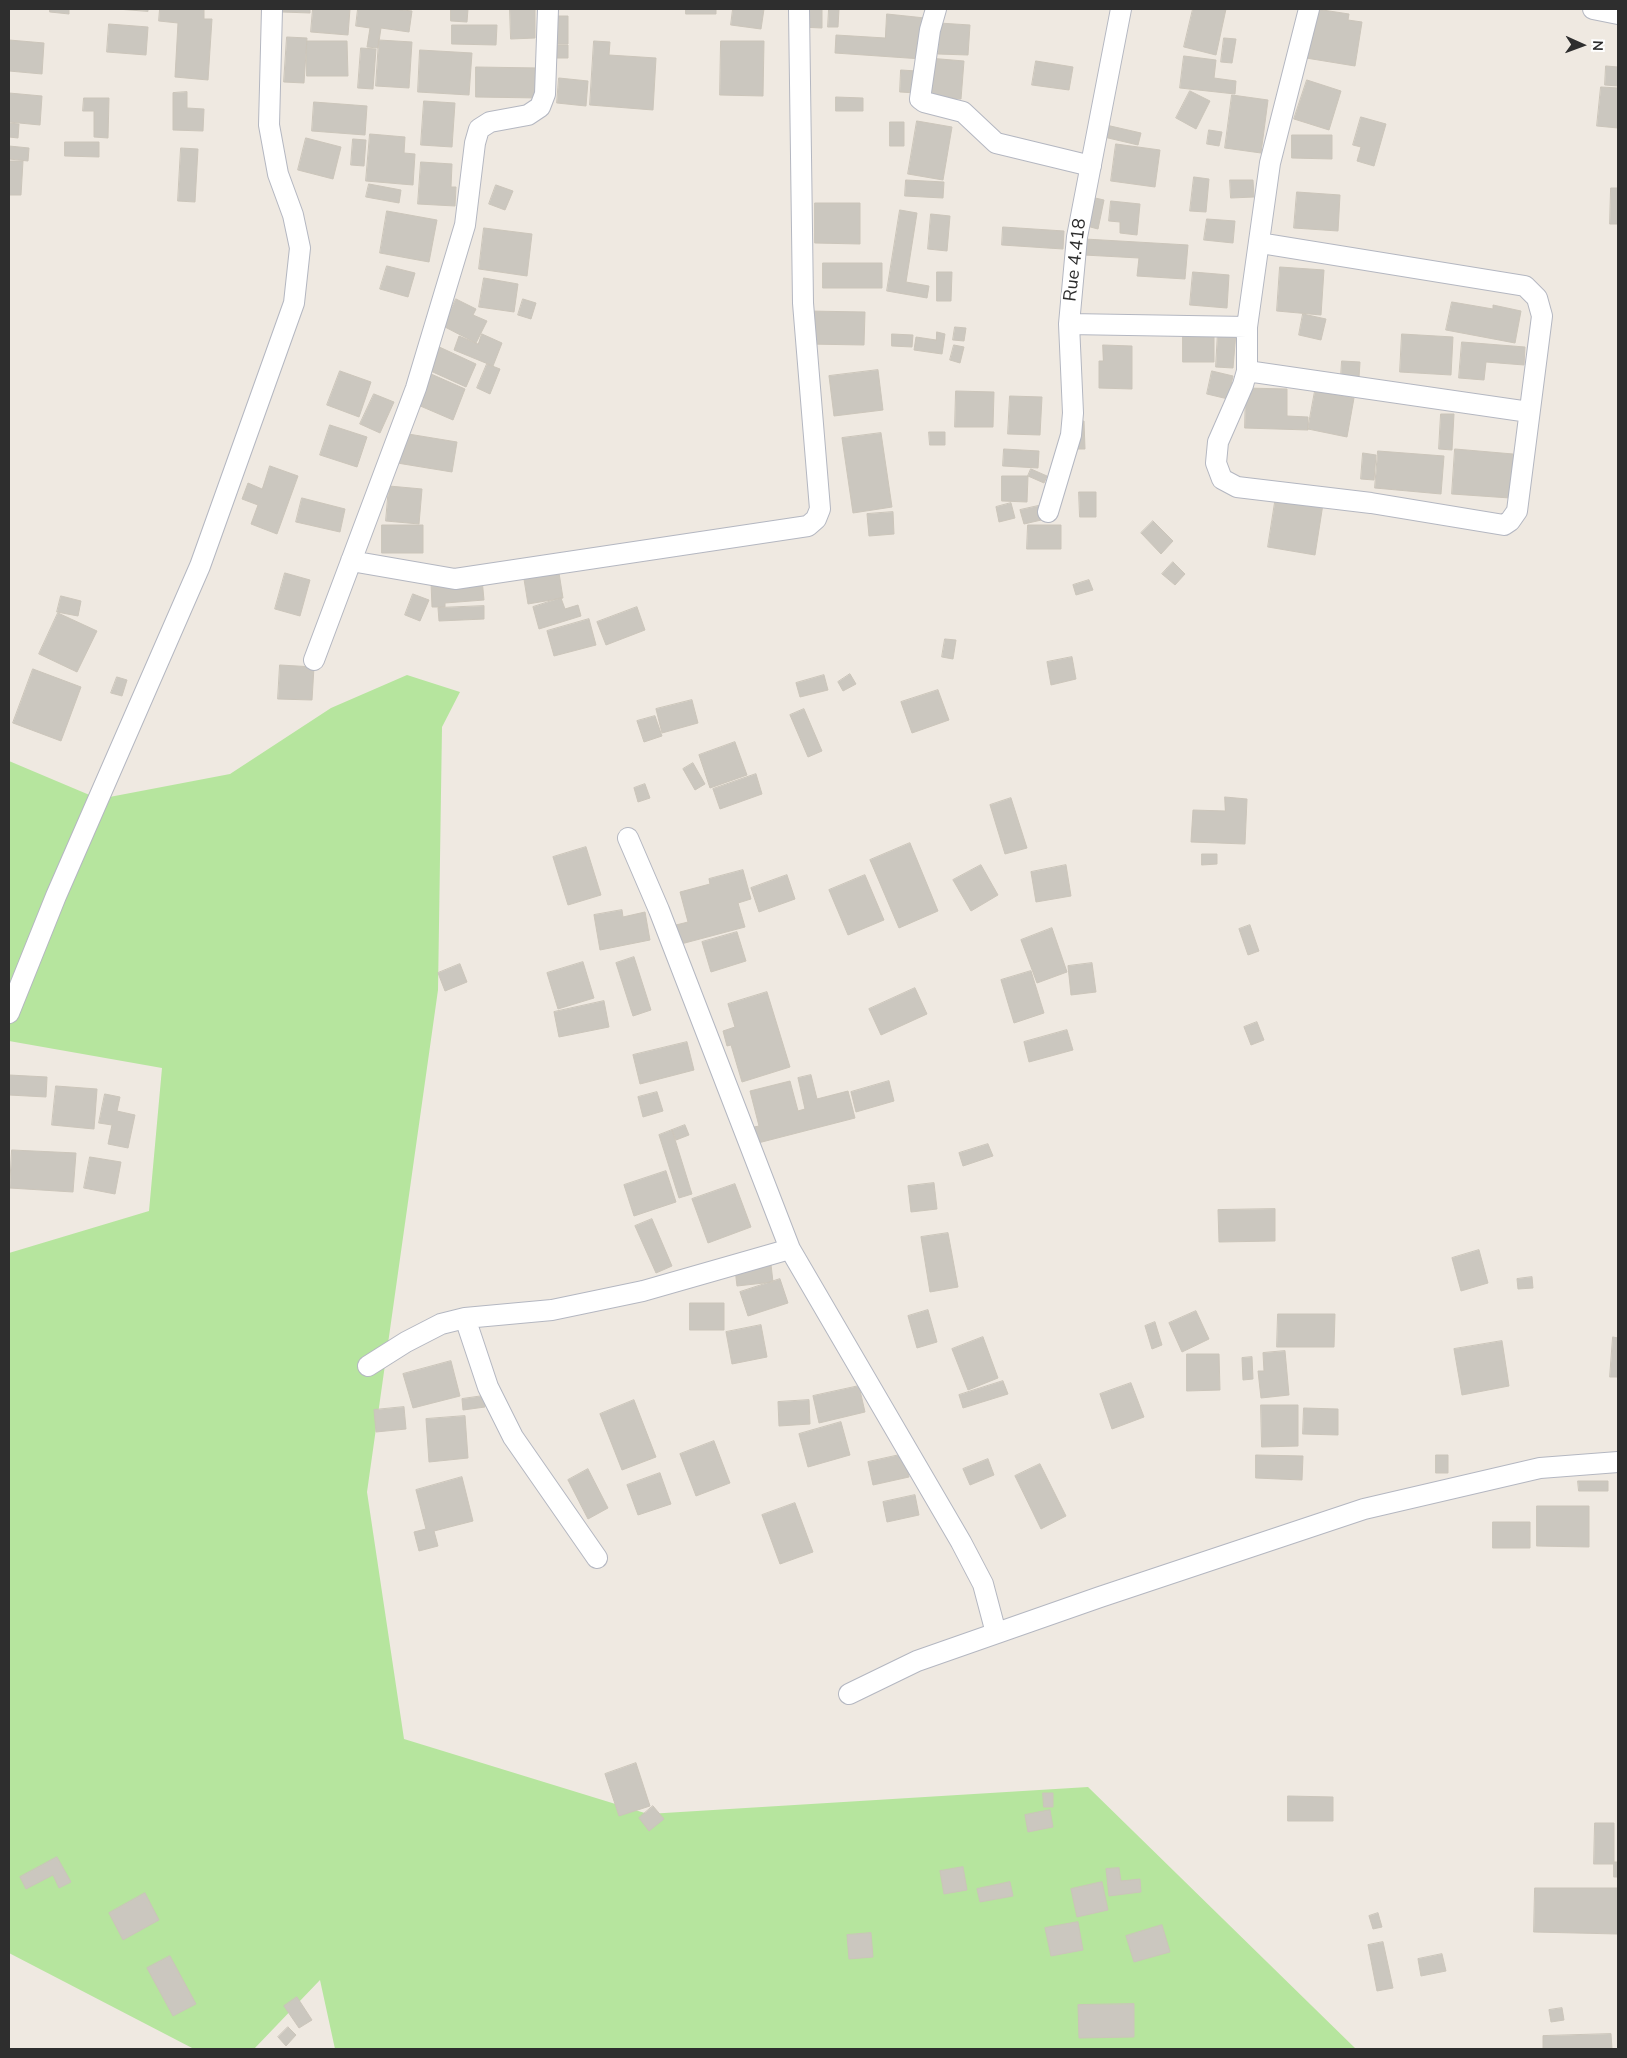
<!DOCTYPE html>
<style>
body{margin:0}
#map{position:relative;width:1627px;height:2058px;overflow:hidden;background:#efe9e1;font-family:"Nunito Sans",sans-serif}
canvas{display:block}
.frame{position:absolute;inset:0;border:10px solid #2e2e2e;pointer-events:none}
.north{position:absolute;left:1557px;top:20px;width:50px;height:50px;-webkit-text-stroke:4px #fff;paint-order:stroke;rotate:92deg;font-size:14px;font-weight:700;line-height:20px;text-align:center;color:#2e2e2e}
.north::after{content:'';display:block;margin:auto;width:18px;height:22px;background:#2e2e2e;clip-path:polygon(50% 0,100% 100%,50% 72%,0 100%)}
</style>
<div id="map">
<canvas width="1627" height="2058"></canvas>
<div class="frame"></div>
<div class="north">N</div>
</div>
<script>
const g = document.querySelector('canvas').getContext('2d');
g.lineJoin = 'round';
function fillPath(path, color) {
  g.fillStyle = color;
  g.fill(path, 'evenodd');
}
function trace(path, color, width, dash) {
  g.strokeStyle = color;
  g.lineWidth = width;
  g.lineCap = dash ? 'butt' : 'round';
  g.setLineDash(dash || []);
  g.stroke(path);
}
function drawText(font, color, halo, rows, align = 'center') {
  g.font = font + ' "Nunito Sans",sans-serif';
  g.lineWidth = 4;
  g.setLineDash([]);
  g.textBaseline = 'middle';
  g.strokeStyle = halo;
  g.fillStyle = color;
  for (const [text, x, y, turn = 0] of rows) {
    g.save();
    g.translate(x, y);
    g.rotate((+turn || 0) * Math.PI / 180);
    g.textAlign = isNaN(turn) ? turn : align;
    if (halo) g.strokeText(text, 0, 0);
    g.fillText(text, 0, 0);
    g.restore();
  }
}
fillPath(new Path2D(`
 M407 675 460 692 442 727 438 990 367 1492 404 1739 648 1814 1088 1787 1356 2049H335L320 1980 254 2049H194L9 1953V1253L149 1211 162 1068 9 1041V761L99 799 230 774 331 708Z`), '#b6e59e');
const building = new Path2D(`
 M50 9H69V14L50 12Z
 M117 9H148V11Z
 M160 9H204V19H212L208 80 175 77 178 23 159 21Z
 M282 9H310V13L282 12Z
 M313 9H350L348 35 311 32Z
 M358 9H394L412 11 409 32 381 28 378 48 367 47 370 28 356 26Z
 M451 9H468L467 22 451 21Z
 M510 9H535V38L511 39Z
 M686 9H716V14H686Z
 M733 9H764L761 29 731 25Z
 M799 9H822V28L799 27Z
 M829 9H839L838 27H828Z
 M1193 9H1226L1216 55 1184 47Z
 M1316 9 1349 14 1348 20 1362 22 1355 66 1306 58Z
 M887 14 925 18 922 59 835 53 836 35 885 38Z
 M555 16H568V44H554Z
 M939 23 970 25 968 55 938 54Z
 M109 24 148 27 146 55 107 52Z
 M452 25H497L496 45 452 44Z
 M287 37 307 38 304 83 284 82Z
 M1224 38 1236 39 1232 63 1221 62Z
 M9 40 44 43 42 74 9 71Z
 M379 40 412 42 409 88 376 86Z
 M307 41H347L348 76H307Z
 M594 41 610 42 609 55 656 58 653 110 590 105Z
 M721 41H764L763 96 720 95Z
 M556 45H568V58H556Z
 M361 48 376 49 373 89 358 88Z
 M420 50 472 53 469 95 418 92Z
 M1184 56 1216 60 1214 78 1236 81 1235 94 1180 88Z
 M928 58 964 61 961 99 925 96Z
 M1036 61 1073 67 1069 90 1032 85Z
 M1606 66 1618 67V86L1605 85Z
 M476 67 539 68V98L476 97Z
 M901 70 917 71 916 93 900 92Z
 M559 78 588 81 586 106 557 103Z
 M1307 80 1341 91 1329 130 1294 119Z
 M1601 87 1618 88V128L1597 126Z
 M1190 91 1210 101 1196 129 1176 118Z
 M187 92V108L204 109 203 131 173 130V93Z
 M9 93 42 96 40 125 9 122Z
 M1232 95 1268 100 1261 153 1225 148Z
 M836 97 863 98V111H836Z
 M84 98H109L108 138 94 137V111H83Z
 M424 101 455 103 452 147 421 145Z
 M314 102 367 106 365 135 312 131Z
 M1361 117 1386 124 1374 166 1357 161 1361 147 1353 145Z
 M917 121 952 127 943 180 908 174Z
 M890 122H904V146H890Z
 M9 123 19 124 18 138 9 137Z
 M1106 125 1141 133 1138 145 1104 137Z
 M1209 130 1222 132 1219 146 1207 144Z
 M370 134 405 137 404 153 415 154 413 185 366 181Z
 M1292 135H1332V159L1292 158Z
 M306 138 341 147 333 179 298 170Z
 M353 139 366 140 364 166 351 165Z
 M65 142H99V157L65 156Z
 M1116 144 1160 150 1155 187 1111 181Z
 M9 146 29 148 28 161 9 159Z
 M181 148 198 149 195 202 178 201Z
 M9 161H23L21 195H9Z
 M421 162 452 164 451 187H456L455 206 418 204Z
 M1194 177 1209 179 1206 212 1190 211Z
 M906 180 944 182 943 198 905 196Z
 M1230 180H1253L1254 197 1231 198Z
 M369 184 401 190 399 203 366 197Z
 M496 185 513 191 505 210 489 204Z
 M1611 188H1618V224H1610Z
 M1297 192 1340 195 1338 231 1294 228Z
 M1082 195 1104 200 1098 229 1075 223Z
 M1111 201 1140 204 1137 235 1120 233V222L1109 221Z
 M815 203H860V244L815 243Z
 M900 210 917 213 906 282 929 286 927 298 887 291Z
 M387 211 437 220 429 262 380 253Z
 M931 214 950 216 947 251 928 249Z
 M1207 219 1235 221 1233 243 1204 240Z
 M1003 227 1064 231 1063 249 1002 245Z
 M484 228 532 234 527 276 479 269Z
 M1085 239 1188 245 1185 279 1137 276 1139 258 1084 255Z
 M823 263H882V288H823Z
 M387 266 415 273 408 297 380 289Z
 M1280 267 1324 270 1321 315 1277 311Z
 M937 272H952L951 301H937Z
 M1193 272 1229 275 1227 308 1190 305Z
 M484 278 518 284 514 312 479 307Z
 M456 299 476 309 473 315 487 321 476 343 443 326Z
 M523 299 536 303 531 319 518 315Z
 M1452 302 1493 309V305L1521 311 1515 343 1446 330Z
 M807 311 865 312 864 345 807 344Z
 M1303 314 1326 319 1321 340 1299 335Z
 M955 327 966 328 964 341 953 340Z
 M1183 331H1214V362H1183Z
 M1218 331 1236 332 1233 368 1216 367Z
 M937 332 945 334 942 354 914 350 916 337 936 340Z
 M482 334 502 343 493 366 454 350 459 336 478 344Z
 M892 334 913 335 912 347 892 346Z
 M1402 334 1453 337 1451 375 1400 372Z
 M1462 342 1525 347 1524 365 1486 362 1484 380 1459 378Z
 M435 345 476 364 466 387 424 368Z
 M954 345 964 347 960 363 950 360Z
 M1103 345 1132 346V389L1099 388V361H1103Z
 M1342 361 1360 362 1359 378 1341 377Z
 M487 364 500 369 490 394 477 388Z
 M878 370 883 410 834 416 829 376Z
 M340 371 371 382 359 417 327 405Z
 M1212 371 1233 376 1228 399 1207 394Z
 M431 374 465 389 453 420 418 405Z
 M1246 388 1287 389V416L1308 417V430L1245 428Z
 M956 391 994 392 993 427H955Z
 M1315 391 1354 398 1347 437 1308 429Z
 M374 394 394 402 380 433 360 424Z
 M1010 396 1042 397 1040 435 1008 434Z
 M1441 414H1454L1452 450 1439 449Z
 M1074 421H1084L1085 449H1075Z
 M330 425 367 437 357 467 320 455Z
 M396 432 457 442 452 472 391 462Z
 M929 432H945V445H930Z
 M881 433 892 507 853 513 842 438Z
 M1004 449 1039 451 1038 468 1003 466Z
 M1455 449 1513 454 1510 498 1452 494Z
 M1378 451 1444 456 1441 494 1375 488Z
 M1363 453 1376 455 1374 480 1361 479Z
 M270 466 298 476 277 534 251 524 258 505 242 499 248 483 262 489Z
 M1031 469 1047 476 1044 483 1028 476Z
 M1002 476H1028L1027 502 1002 501Z
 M389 486 422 489 419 524 386 521Z
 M1079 492H1096V517H1080Z
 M1276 496 1323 504 1315 555 1268 547Z
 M302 498 345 509 340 532 296 522Z
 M1011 503 1015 518 999 522 996 507Z
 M1047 504 1050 518 1024 524 1020 510Z
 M893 512 894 534 869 536 867 514Z
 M1153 521 1173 541 1161 554 1141 533Z
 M382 525H423V553H382Z
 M1028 525H1061V549H1027Z
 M1173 562 1185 574 1175 585 1162 574Z
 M542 564 544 576 559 573 563 598 528 604 522 567Z
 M285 573 310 580 300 616 275 609Z
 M482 579 484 600 445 603V607H432L431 582Z
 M1089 580 1093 590 1076 595 1073 585Z
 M413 594 429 600 420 621 405 615Z
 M61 596 81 601 78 616 57 612Z
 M561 598 565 609 578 605 581 616 539 629 533 607Z
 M484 606V619L439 621 438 608Z
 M637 607 645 630 606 645 597 622Z
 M58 613 97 631 77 672 39 654Z
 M589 619 596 645 554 656 547 631Z
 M945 639 956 640 953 659 942 657Z
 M1072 657 1076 679 1051 685 1047 662Z
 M280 665 314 667 312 700 278 699Z
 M33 669 81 687 61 741 13 723Z
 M850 674 856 684 843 691 838 682Z
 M824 675 828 690 800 697 796 683Z
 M117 677 127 680 122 696 111 693Z
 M938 690 949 720 912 733 901 702Z
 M692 700 698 723 662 733 656 709Z
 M804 709 822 751 808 757 790 715Z
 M655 716 662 736 644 742 637 721Z
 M735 742 747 775 710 788 699 755Z
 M693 763 705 784 695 790 683 769Z
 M756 774 762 794 720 809 713 789Z
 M645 784 650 798 638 802 634 788Z
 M1225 797 1247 799 1245 844 1191 842 1193 810 1225 811Z
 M1011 798 1027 848 1005 854 990 805Z
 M910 843 938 911 899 928 870 860Z
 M586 847 601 895 568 905 553 857Z
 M1202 854H1217V864L1202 865Z
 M981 865 998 895 971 911 953 880Z
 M1066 865 1071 896 1036 902 1031 872Z
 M743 870 751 899 738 903 745 927 681 944 676 925 688 922 680 892 710 884 709 879Z
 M787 875 795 899 759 912 751 888Z
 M865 875 884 920 848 935 829 890Z
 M622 910 623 917 645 912 650 940 600 950 594 915Z
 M1250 925 1259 951 1248 955 1239 929Z
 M1052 928 1067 972 1037 983 1021 940Z
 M737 932 746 961 711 972 702 942Z
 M634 957 651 1010 633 1016 616 963Z
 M583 962 594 998 558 1009 547 973Z
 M1092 963 1096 992 1071 995 1068 966Z
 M460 964 467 982 445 991 438 973Z
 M1031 971 1044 1013 1014 1023 1001 980Z
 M915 988 927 1014 881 1035 869 1009Z
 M767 992 790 1067 742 1082 731 1045 727 1046 723 1031 735 1027 728 1004Z
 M604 1001 609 1027 559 1037 554 1012Z
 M1257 1022 1264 1040 1251 1045 1244 1027Z
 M1067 1030 1073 1050 1029 1062 1024 1042Z
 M687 1042 694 1070 640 1084 633 1055Z
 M9 1075 47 1077 46 1097 9 1095Z
 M811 1075 817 1099 848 1091 855 1118 758 1143 754 1127 759 1126 750 1091 790 1081 798 1111 805 1109 798 1078Z
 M889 1081 894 1101 856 1112 851 1092Z
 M56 1086 97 1089 94 1129 52 1125Z
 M657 1092 663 1111 643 1117 638 1097Z
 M105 1094 120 1097 117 1111 135 1115 128 1148 108 1144 112 1125 99 1123Z
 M685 1125 689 1135 676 1140 672 1130Z
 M672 1130 692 1194 679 1198 659 1135Z
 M988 1144 993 1156 963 1166 959 1153Z
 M12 1150 76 1153 73 1192 10 1188Z
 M90 1157 121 1162 115 1194 84 1188Z
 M666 1171 676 1202 634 1216 624 1185Z
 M934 1183 937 1209 911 1212 908 1186Z
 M735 1184 751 1227 708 1243 692 1199Z
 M1275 1209V1241L1219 1242 1218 1210Z
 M652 1219 672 1266 656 1273 635 1226Z
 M948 1233 958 1287 930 1292 921 1237Z
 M1479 1250 1488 1283 1461 1291 1452 1258Z
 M770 1256 773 1282 737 1286 734 1261Z
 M1532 1277 1533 1288 1518 1289 1517 1279Z
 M780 1279 788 1303 748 1316 740 1292Z
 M690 1303H724V1330H690Z
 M928 1310 937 1342 917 1348 908 1316Z
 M1196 1311 1209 1339 1182 1352 1169 1323Z
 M1278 1314H1335L1334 1347H1277Z
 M1155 1322 1162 1345 1152 1349 1145 1326Z
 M761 1325 767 1357 732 1364 726 1332Z
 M983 1337 998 1378 968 1390 952 1349Z
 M1613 1337 1618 1338V1377H1610Z
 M1502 1341 1509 1386 1462 1395 1454 1349Z
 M1285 1351 1289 1395 1261 1398 1258 1371H1264L1263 1353Z
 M1187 1354H1219L1220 1390 1187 1391Z
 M1252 1357 1253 1379 1243 1380 1242 1358Z
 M451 1361 460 1396 413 1408 403 1374Z
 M1003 1381 1008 1394 963 1408 959 1395Z
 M1131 1383 1144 1417 1112 1429 1100 1394Z
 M859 1386 865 1412 819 1423 813 1396Z
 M483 1396 485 1407 463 1410 462 1399Z
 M634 1400 656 1457 622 1470 600 1414Z
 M809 1400 810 1424 779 1426 778 1402Z
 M1261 1405H1298V1446L1262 1447Z
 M404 1407 406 1429 376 1432 374 1410Z
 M1304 1408 1338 1409V1435L1303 1434Z
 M465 1416 468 1458 429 1462 426 1419Z
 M841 1422 850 1455 808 1467 799 1434Z
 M714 1441 730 1483 696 1496 680 1454Z
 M904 1454 909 1477 873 1485 868 1462Z
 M1256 1455 1303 1456 1302 1480 1256 1478Z
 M1436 1455H1448V1473H1436Z
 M988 1459 994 1475 970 1485 963 1469Z
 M1040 1464 1066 1516 1041 1529 1015 1476Z
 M588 1469 608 1508 588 1519 568 1480Z
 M660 1473 671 1504 638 1515 627 1485Z
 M462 1477 473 1521 434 1531 438 1546 419 1551 414 1532 426 1529 416 1490Z
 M1578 1481H1608V1491H1579Z
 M915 1495 919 1515 887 1522 883 1502Z
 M795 1503 813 1552 780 1564 762 1515Z
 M1537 1506H1589V1547L1537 1546Z
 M1493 1522H1530V1548H1493Z
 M636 1763 650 1806 619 1816 605 1774Z
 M1043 1793H1053V1807H1044Z
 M1288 1796 1333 1797V1821H1288Z
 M653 1806 664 1819 649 1831 639 1818Z
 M1050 1810 1053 1827 1028 1832 1025 1815Z
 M1595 1823H1614V1864H1594Z
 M57 1857 71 1882 59 1888 53 1875 26 1889 20 1877Z
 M1614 1862H1618V1877H1614Z
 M963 1867 967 1890 944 1894 940 1871Z
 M1119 1868 1121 1881 1140 1879 1141 1892 1109 1896 1106 1869Z
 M1010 1882 1013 1896 980 1902 977 1889Z
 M1102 1882 1108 1910 1077 1917 1071 1889Z
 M1535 1888H1618V1934L1534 1932Z
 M145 1893 159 1920 123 1940 109 1913Z
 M1378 1913 1382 1927 1373 1929 1369 1916Z
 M1078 1922 1083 1950 1051 1956 1045 1928Z
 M1162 1925 1170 1952 1134 1962 1126 1936Z
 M871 1933 873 1957 849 1959 847 1935Z
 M1383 1942 1393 1988 1377 1991 1368 1945Z
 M1442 1954 1446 1971 1421 1976 1418 1959Z
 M170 1956 196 2004 173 2016 147 1968Z
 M297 1997 312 2020 299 2028 284 2006Z
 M1134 2004V2037L1079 2038 1078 2005Z
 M1562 2008 1564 2020 1551 2022 1549 2010Z
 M288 2027 296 2035 286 2046 278 2037Z
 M1611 2034 1612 2049H1618H1543V2036Z`);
fillPath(building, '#cbc7bf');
trace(building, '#cbc5ba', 1);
const minor = new Path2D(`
 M936 9 930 30 920 99 924 102 963 112 996 143 1091 166
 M1593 9 1618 14
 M1260 243 1525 286 1537 298 1542 316 1517 511 1510 521 1504 525 1371 503 1237 487 1222 479 1216 463 1218 442 1243 385 1247 371V327L1270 163 1309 9
 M1069 324 1247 327
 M1247 371 1529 412
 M1048 512 1071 435 1073 413 1069 324 1077 237 1121 9
 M351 561 455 579 808 526 816 519 820 509 803 303 799 9
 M314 660 416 388 465 225 475 143 479 129 490 122 528 115 540 107 545 94 548 9
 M628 838 659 910 790 1249 961 1542 983 1584 996 1633
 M9 1013 56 896 200 566 294 303 300 248 293 215 278 174 269 125 272 9
 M465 1318 488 1387 513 1437 597 1558
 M368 1366 406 1342 441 1324 465 1318 552 1310 643 1291 790 1249
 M849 1694 917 1661 1100 1597 1364 1509 1540 1468 1618 1462`);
trace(minor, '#b4b7c1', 22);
trace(minor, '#fff', 20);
drawText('18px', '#2e2e2e', '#fff', [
 ["Rue 4.418",1076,260,-83]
]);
</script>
